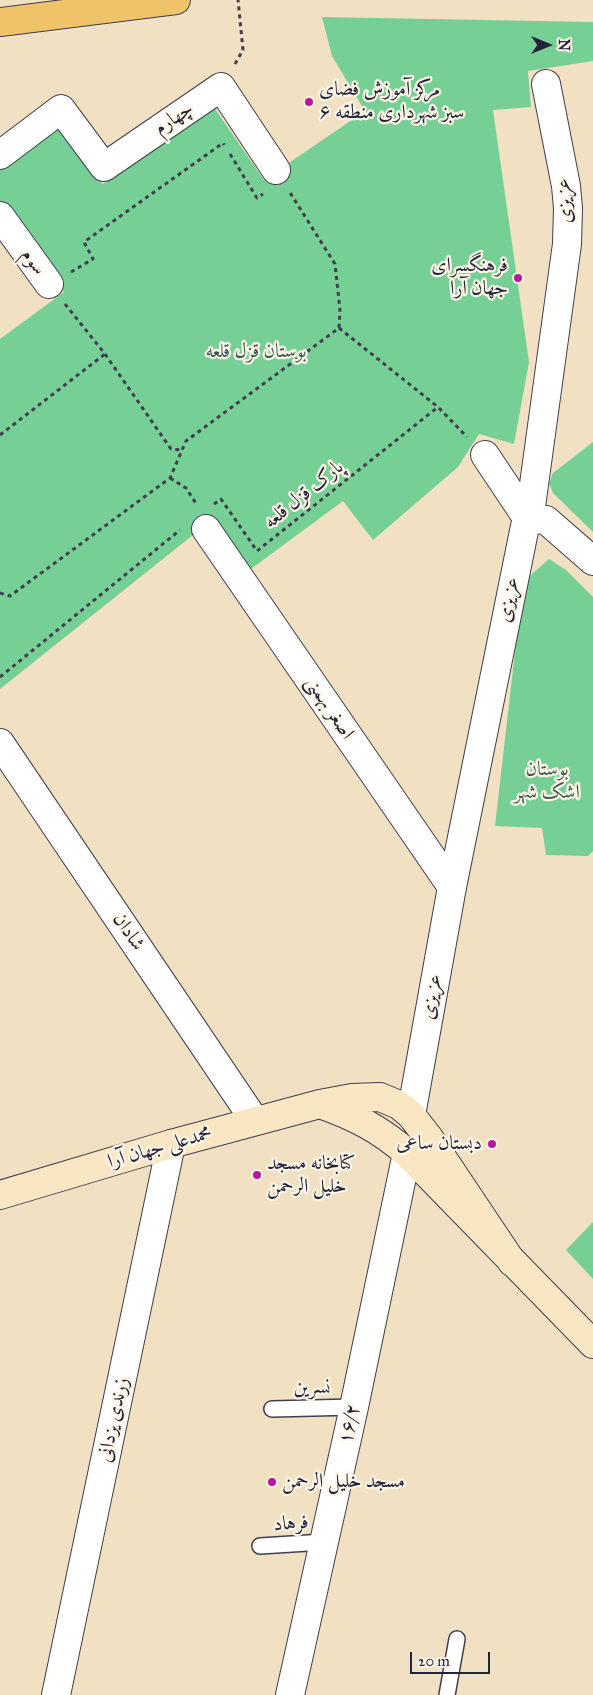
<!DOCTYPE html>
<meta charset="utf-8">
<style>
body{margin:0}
#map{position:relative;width:593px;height:1695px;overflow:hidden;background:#f2e0c2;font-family:"IM FELL Great Primer",serif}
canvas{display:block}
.north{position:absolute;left:523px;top:20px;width:50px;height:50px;-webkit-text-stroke:4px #fcf5e5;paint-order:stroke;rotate:90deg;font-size:14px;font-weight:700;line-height:20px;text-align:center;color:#22223b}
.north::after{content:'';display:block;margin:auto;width:18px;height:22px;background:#22223b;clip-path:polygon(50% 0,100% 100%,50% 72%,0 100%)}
.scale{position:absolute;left:410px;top:1652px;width:80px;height:22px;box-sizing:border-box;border:2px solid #22223b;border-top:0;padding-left:6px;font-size:15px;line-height:18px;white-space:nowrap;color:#22223b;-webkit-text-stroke:4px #fcf5e5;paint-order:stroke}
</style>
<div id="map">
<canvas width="593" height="1695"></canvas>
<div class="north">N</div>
<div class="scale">20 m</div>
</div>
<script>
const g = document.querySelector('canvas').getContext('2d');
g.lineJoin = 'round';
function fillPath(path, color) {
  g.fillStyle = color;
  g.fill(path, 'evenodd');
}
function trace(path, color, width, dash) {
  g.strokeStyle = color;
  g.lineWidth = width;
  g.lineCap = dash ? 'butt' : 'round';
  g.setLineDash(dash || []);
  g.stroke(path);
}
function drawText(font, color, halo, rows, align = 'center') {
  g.font = font + ' "IM FELL Great Primer",Amiri,serif';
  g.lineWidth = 4.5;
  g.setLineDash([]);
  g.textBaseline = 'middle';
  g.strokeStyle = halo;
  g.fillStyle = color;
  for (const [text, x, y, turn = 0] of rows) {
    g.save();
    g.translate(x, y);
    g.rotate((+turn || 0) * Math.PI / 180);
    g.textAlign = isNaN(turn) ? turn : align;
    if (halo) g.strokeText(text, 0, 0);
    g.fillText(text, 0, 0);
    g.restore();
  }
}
fillPath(new Path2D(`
 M322 17 593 22V61L528 71 531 107 493 110 529 362 514 444 479 434 458 467 373 540 343 501 251 569 213 519 0 689V339L64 292 0 206V169L58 124 103 184 211 103 264 180 365 111 332 56Z
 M593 442V532L553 493 549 483 553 473Z
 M549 559 566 570 593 597V851L588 856 546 855 542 828 495 826 523 582Z
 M593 1222V1279L566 1250Z`), '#76cf94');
const service = new Path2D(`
 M272 1409 354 1407
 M260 1546 324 1542
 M447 1695 457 1639`);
const minor = new Path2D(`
 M0 155 61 109 104 167 221 87 276 170
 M0 216 49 284
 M485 455 529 521
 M529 521 567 244 568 208 566 186 546 84
 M206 529 452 887
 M0 743 255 1121
 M56 1695 171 1144
 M290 1695 354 1407 407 1153`);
const tertiary = new Path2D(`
 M411 1115 452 887 525 526C531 519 537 519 546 520L593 561`);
const secondary = new Path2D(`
 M0 1195 171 1144 320 1104
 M512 1262 429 1138 411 1115 399 1105 380 1097 352 1098 320 1104C354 1116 380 1129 407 1153L593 1344`);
const trunk = new Path2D(`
 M0 22 176 0`);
trace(service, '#413e4f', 18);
trace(minor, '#413e4f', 30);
trace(tertiary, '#413e4f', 30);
trace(secondary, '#413e4f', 30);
trace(trunk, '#413e4f', 30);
trace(new Path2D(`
 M235 64 243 50 238 0
 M230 154 257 198 263 194
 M71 272 93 259 84 242 223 143 224 145
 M65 304 105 354 171 449 182 450
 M339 328 438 407 467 437
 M0 435 105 354
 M170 478 186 488 197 505
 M214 504 221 499 257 551 438 407
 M0 593 10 596 170 478 186 441 339 328 340 310 335 264 289 191
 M0 677 180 530`), '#413e4f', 3, [4, 4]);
trace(service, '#fff', 15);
trace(minor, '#fff', 28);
trace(tertiary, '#fff', 28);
trace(secondary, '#f9e7c3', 28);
trace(trunk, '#f0c369', 28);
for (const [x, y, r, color] of [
 [309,102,5,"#b5179e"],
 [518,278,5,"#b5179e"],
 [492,1144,5,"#b5179e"],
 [257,1175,5,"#b5179e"],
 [272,1482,5,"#b5179e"]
]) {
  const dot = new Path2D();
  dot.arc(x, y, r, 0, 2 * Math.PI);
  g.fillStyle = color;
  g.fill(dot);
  trace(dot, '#fcf5e5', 2);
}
drawText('20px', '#22223b', '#fcf5e5', [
 ["مرکز آموزش فضای",319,90],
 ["سبز شهرداری منطقه ۶",319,113],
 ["فرهنگسرای",508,266,"right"],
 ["جهان آرا",508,289,"right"],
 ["دبستان ساعی",482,1144,"right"],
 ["كتابخانه مسجد",267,1164],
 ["خليل الرحمن",267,1187],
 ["مسجد خلیل الرحمن",282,1482]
], 'left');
drawText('20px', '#22223b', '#fcf5e5', [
 ["چهارم",174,119,-34],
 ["عزیزی",565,201,-94],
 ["سوم",33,262,54],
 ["پارک قزل قلعه",304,495,-39],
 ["عزیزی",509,600,-79],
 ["اصغر بهمنی",329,708,56],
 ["شادان",128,932,56],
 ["عزیزی",432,997,-80],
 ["محمدعلی جهان آرا",160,1148,-16],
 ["نسرین",312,1388,-1],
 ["زرندی یزدانی",114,1420,-78],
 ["۱۶/۲",350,1424,-78],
 ["فرهاد",291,1524,-4]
]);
drawText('20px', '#3b5656', '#fcf5e5', [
 ["بوستان قزل قلعه",256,352],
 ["بوستان",547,770],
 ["اشک شهر",547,793]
]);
</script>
